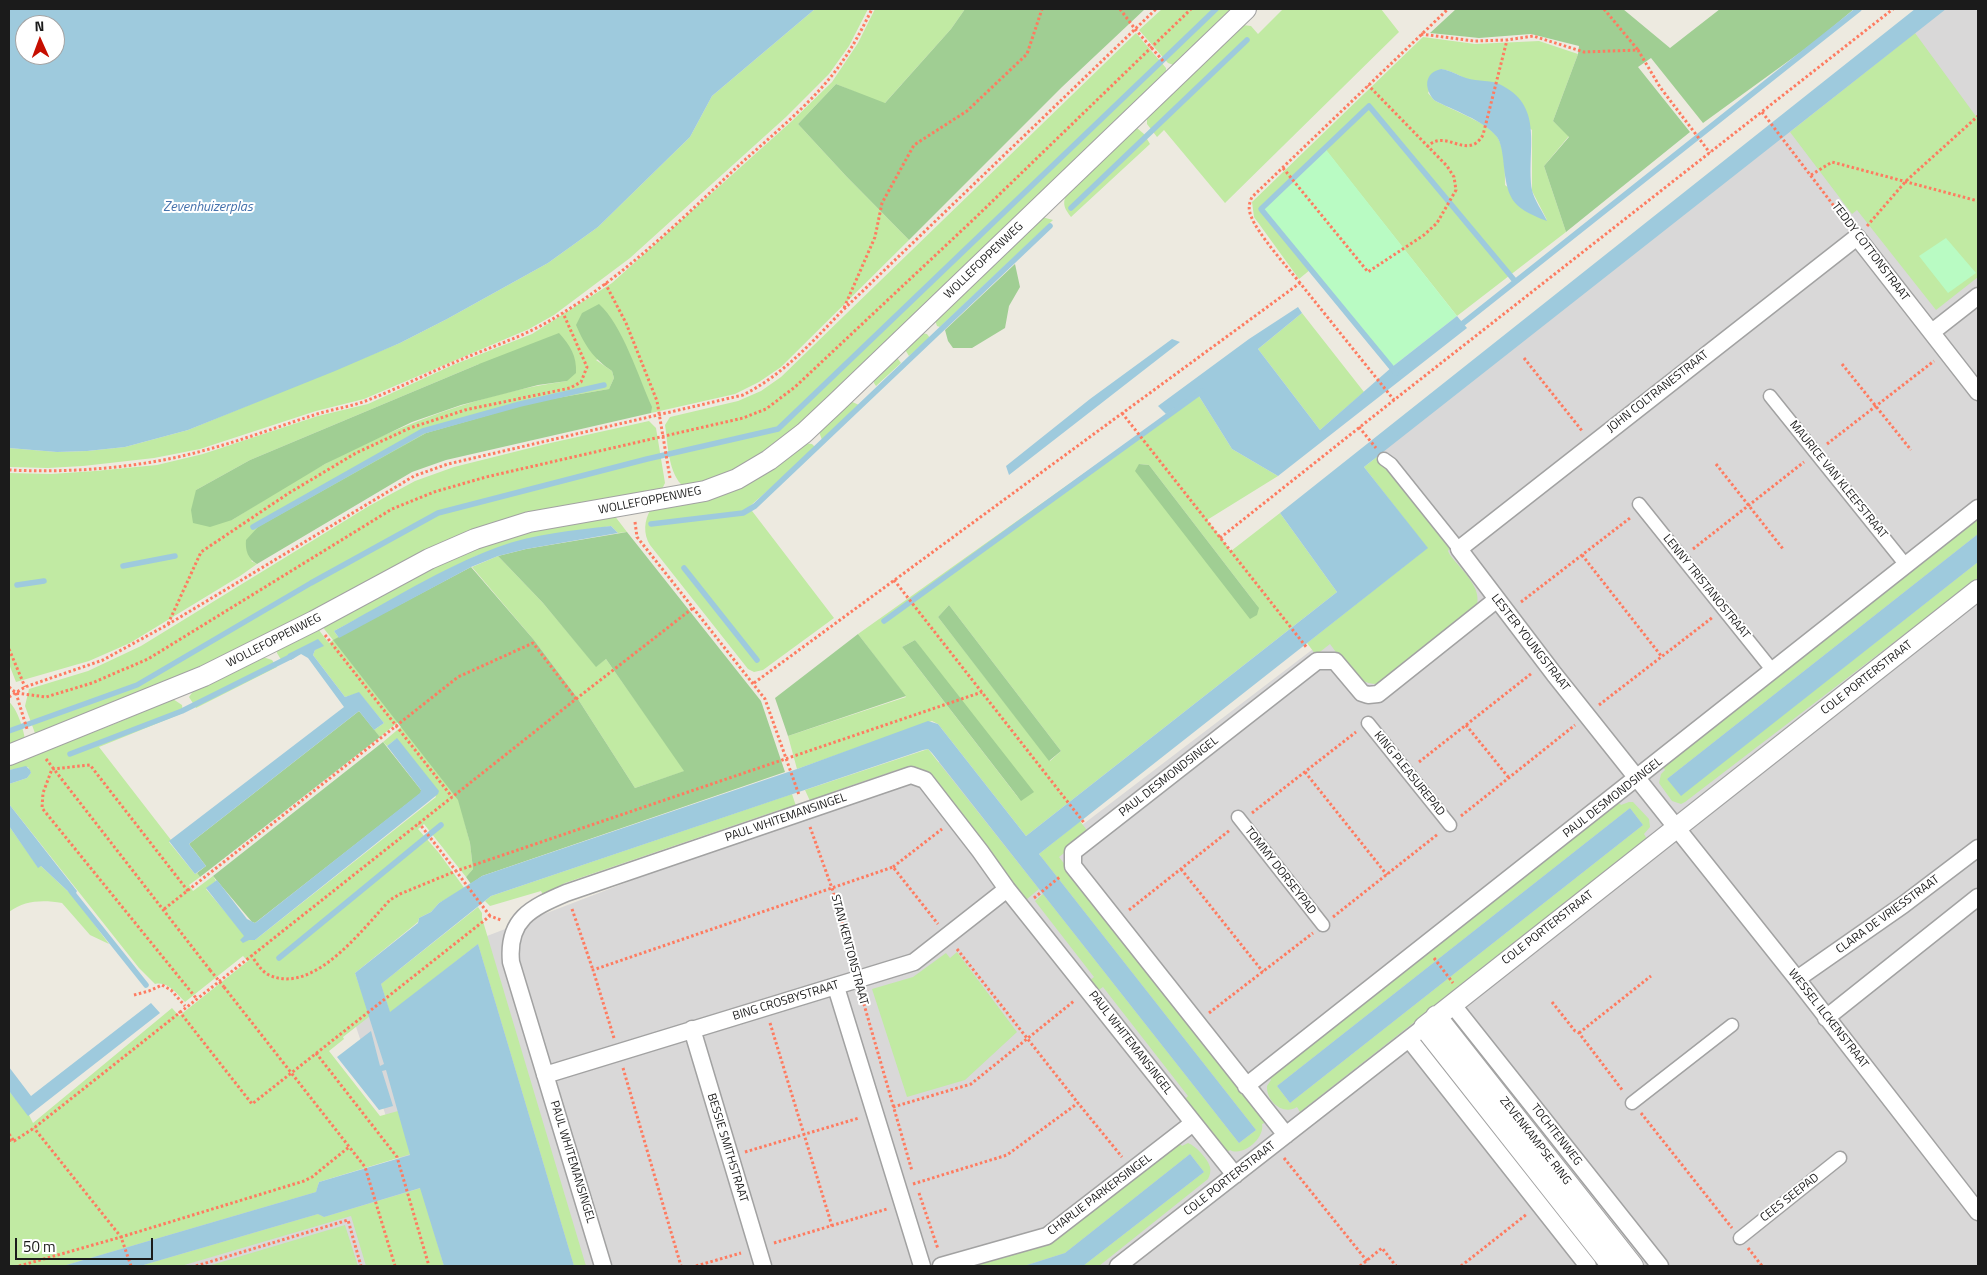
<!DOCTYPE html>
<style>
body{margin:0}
#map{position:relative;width:1987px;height:1275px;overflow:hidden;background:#edeae0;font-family:"Titillium Web",sans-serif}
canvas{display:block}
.frame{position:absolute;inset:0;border:10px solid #1b1b1b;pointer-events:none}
.north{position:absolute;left:15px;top:15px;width:50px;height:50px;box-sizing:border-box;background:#fff;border:1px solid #a4a4a4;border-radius:50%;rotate:358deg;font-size:14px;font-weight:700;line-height:20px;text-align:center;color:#1b1b1b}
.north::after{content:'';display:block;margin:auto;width:18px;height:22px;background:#c60e00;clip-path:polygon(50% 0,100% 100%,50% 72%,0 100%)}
.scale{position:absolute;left:15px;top:1238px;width:138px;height:22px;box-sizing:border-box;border:2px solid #1b1b1b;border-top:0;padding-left:6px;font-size:15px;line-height:18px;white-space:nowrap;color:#1b1b1b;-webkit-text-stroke:4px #fff;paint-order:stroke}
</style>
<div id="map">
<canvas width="1987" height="1275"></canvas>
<div class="frame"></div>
<div class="north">N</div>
<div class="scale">50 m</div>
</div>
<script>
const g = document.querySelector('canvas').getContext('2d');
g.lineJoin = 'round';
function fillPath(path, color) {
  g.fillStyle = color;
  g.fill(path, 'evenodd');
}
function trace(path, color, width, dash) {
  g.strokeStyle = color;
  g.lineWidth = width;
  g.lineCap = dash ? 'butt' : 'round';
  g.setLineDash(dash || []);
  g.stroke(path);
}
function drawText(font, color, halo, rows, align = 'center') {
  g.font = font + ' "Titillium Web",sans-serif';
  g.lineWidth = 4;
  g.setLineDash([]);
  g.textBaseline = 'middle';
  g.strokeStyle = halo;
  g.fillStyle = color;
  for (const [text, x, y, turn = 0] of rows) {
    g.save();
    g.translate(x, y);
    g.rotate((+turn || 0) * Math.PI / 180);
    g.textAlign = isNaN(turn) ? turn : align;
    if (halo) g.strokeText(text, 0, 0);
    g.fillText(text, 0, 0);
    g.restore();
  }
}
fillPath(new Path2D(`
 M1944 9H1978V1266H33L401 1161 344 991 942 761 1027 867 1443 550 1372 458Z`), '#d9d8d8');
fillPath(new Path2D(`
 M815 9H868L849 46 829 74 786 117 630 258 554 315 529 329 364 399 316 411 200 449 154 458 83 466 48 468 9 467V448L57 452 87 451 125 447 188 430 400 343 447 319 548 263 598 227 690 137 712 96Z
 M875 9H965L951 29 884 104 836 84 798 124 846 176 909 240 781 367 759 382 735 394 651 413V407L627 350 596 360 612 371 614 378 609 389 534 402 426 433 390 454 251 561 257 564 240 576 130 643 89 661 16 682 9 664V473L51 474 95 471 157 465 203 454 318 416 368 404 453 365 532 334 612 283 793 120 832 82 858 43ZM479 364 567 381C482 393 403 423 327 463 294 480 263 501 232 520L196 490 250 460Z
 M1162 9H1235L1176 66 1168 63 1139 30Z
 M1283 9H1381L1399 32 1225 203 1164 130 1157 137 1147 124V115L1243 25 1251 26 1258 34Z
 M1136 33 1166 68V75L781 441 746 463 723 475 684 487C668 474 668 444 665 425L670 417 738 401 761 391 781 377Z
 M1915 33 1978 119V277L1936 310 1857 210 1852 214 1790 132Z
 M1423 37 1475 44 1539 41 1578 54 1553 121 1569 136 1544 166 1566 232 1457 316 1324 148 1261 206 1311 269 1299 279 1254 217 1252 202ZM1441 69C1470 74 1508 111 1532 130V191L1547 220 1505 185C1505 170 1505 151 1498 138 1488 122 1451 110 1434 100L1428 93Z
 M1137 128 1144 134 1150 144 1071 217C1065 209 1062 205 1066 195Z
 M1042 217 1053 220 940 327 937 326 935 320Z
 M1302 313 1364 392 1320 430 1258 349Z
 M921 333 927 334 930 338 909 356 904 348Z
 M894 358 898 359 901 363 876 386 874 383V376Z
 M1197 393 1232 449 1278 476 1207 520 1231 551 1280 513 1337 592 1026 836 938 724 932 721 797 769 788 736 906 697 858 634ZM1139 464 1149 465 1259 608ZM949 605 1061 751 1050 761 938 617ZM915 640 1020 800 902 647Z
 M848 400 859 405 822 440 818 429Z
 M649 421 656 428 665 483 662 489 526 516 198 671 36 736 25 706 29 689 88 671 141 646 369 506 415 481 454 467 546 444Z
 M803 443 812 444 816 448 749 507 834 618 763 670 754 672 748 669 650 545C643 534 644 520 651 509Z
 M1378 456 1450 548 1448 551 1450 555C1461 570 1484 588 1476 608L1378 684C1355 685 1343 661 1330 644L1316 655 1307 643 1427 548 1364 467Z
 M614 515 627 532 618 533 611 526 531 539 476 556 334 631 339 638 334 640 398 722 380 737 374 730 384 723 359 693 345 697 313 655 315 650 287 658 288 660 283 663 277 653V649L318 629 329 643 333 640 321 625 474 548 529 530Z
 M1978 516V534L1667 779 1681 795 1978 562V578L1685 802 1681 804 1672 801 1659 783 1661 774 1665 770 1662 765Z
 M498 556 543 603 596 666 606 659 685 771 635 788 576 696 534 640 472 567Z
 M263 657 272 660 277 667 196 708 189 697 194 690Z
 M173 699 182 705 183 713 99 747 171 840 169 842 195 874 197 873 200 877 189 885 193 891 213 876 216 881 206 889 249 940H255L436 797 396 739 387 746 383 742 402 726 459 800 470 843 473 869 466 877 424 824 418 829 439 853 465 889 439 903 431 912 419 918 418 922 355 973 370 1016 343 1037 344 1039 329 1051 380 1116 398 1111 411 1154 319 1182 316 1192 63 1266H9V1091L29 1115 33 1123 172 1008 179 1016 248 961 243 956 185 1002C176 993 168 981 155 984L139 968 9 804V784L27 778 31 773 28 767 9 770V763L112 725Z
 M9 702C17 708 24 730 25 740L9 746Z
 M928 749 1039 889 1026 900 929 778 909 768 900 769 832 792 829 798 810 801 805 790Z
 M792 794 796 806 788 811 782 809 565 883 543 895 541 891 490 906 485 901 491 896Z
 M1617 801 1621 805 1629 802H1633L1649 819 1650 827 1644 834 1647 839 1300 1112 1297 1107C1283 1116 1266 1101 1267 1086L1271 1080 1268 1075ZM1630 808 1643 825 1290 1103 1277 1086Z
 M1080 821 1089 833 1059 857 1267 1122 1262 1124C1265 1138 1243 1157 1230 1150L1226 1153 1183 1101 1188 1096 1103 987 1097 991 1089 981 1094 977 1035 901 1043 894 1239 1143 1256 1130 1039 854Z
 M9 826 38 867 41 866 74 897 109 944 90 935 62 903C43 900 25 900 9 912Z
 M478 907 482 913V918L586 1266H574L478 944 390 1013 381 984Z
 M957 952 1017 1032 965 1080 907 1097 872 989 913 977 946 953 950 958Z
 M1178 1141 1182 1146 1188 1143C1196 1146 1208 1159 1210 1167 1211 1171 1210 1175 1208 1179L1099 1266H1083L1204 1172 1190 1154 1065 1253 1024 1266H964L1049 1241Z
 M421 1188 444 1266H366L351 1216 181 1266H140L318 1214 324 1217Z
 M345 1225 358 1266H208Z`), '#c1eaa3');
fillPath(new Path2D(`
 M965 9H1145L1062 87 909 240 846 176 798 124 836 84 885 103 951 29Z
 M1456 9H1623L1670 48 1720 9H1854L1816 41 1703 123 1651 58 1638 67 1690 132 1566 232 1544 166 1569 137 1553 121 1578 54 1579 46 1531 34 1479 38 1430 33Z
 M1015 264 1020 287 1009 306 1005 328 972 348H953L948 341 945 330Z
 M599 304C622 324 639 378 652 407L651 413 446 460 412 472 257 564C248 559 245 550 246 540L258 527 426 433 534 402 609 389 614 378 612 371C593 358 585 346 576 325L582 313Z
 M559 333C570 345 577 356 576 373L567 381 538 385 461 405 412 422 325 464 232 520 210 527 193 523 191 510 196 490 250 460 479 364Z
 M1139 464 1149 465 1259 608 1257 615 1250 619 1135 471Z
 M627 532 761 701 785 772 482 876 471 884 466 877 473 869 470 843 458 800 333 640 471 567 534 640 576 696 635 788 684 771 606 659 596 667 543 603 498 556 526 549Z
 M949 605 1061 751 1049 761 938 617Z
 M858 634 906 696 788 736 775 698Z
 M915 640 1034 792 1021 801 902 647Z
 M359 711 380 737 200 877 197 873 206 866 189 844Z
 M383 742 421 790V793L255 923 252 922 213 876Z`), '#a0ce93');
fillPath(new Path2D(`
 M1324 147 1457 316 1392 367 1261 206Z
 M1946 238 1976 273 1948 293 1919 256Z`), '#b9fbc3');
fillPath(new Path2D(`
 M9 9H815L712 96 690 137 598 227 548 263 447 319 400 343 335 371 188 430 125 447 87 451 57 452 9 448ZM25 25H55V55H25Z
 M1915 9H1946L1364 467 1428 548 1039 854 1256 1130 1239 1143 932 753 928 749 923 750 491 896 381 984 390 1012 478 944 574 1266H444L420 1188 324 1217 318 1214 140 1266H63L316 1192 319 1182 410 1155 386 1070 382 1071 393 1106 379 1110 337 1057 371 1031 380 1066 384 1064 355 973 418 923 419 918 431 912 439 903 482 876 797 769 928 721 938 724 1026 836 1337 592 1280 513Z
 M1441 69C1450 70 1457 75 1466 78 1478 82 1492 79 1503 86 1545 108 1526 152 1532 190 1534 200 1543 212 1547 221 1509 207 1507 197 1503 158 1502 151 1501 143 1497 137 1484 120 1452 110 1434 100 1424 88 1424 73 1441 69Z
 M1298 307 1302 313 1258 349 1320 430 1392 367 1457 316 1467 328 1278 476 1232 449 1197 393 1166 414 1158 406 1249 339Z
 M1172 339 1180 342 1009 475 1006 466 1090 399Z
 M611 526 618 533 526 549 498 556 471 567 339 638 334 631C386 603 443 567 498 547 533 534 574 530 611 526Z
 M1978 534V562L1681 796 1667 779Z
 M318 639 324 646 315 650 313 655 345 697 359 692 384 723 374 730 359 711 189 844 206 866 195 874 169 841 344 707 308 658 301 654 291 660 287 658 288 654Z
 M397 738 439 791 438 794 255 940H249L243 943 240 940 244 936 206 888 217 880 247 919 255 923 259 920 420 793 421 790 387 746Z
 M26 766 30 770 31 773 27 778 9 784V770Z
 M9 804 77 891 74 897 41 866 38 868 9 826Z
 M1630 808 1643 825 1290 1103 1277 1086Z
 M151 1003 160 1013 28 1116 9 1091V1067L31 1096Z
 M1190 1154 1204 1172 1083 1266H1024L1065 1253Z`), '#9ecadd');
trace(new Path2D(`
 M1071 208 1247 40
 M1457 328 1859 9
 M1396 373 1261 209 1369 106 1515 281
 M651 524 743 513 755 506 1050 226
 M253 527 423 431 520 404 604 385
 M123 566 175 556
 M684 568 757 660
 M17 585 44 581
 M884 621 1202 391
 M9 731 137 685 311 583 438 513 647 459 778 429 1216 9
 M70 754 182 711 292 656
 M71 891 146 985
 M279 958 441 825`), '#9ecadd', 5.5);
const pedestrian = new Path2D(`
 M1770 396 1905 564
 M1384 459 1391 464 1459 549
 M1639 504 1773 671
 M1368 723 1450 825
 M1238 817 1323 925
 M1632 1103 1732 1025
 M1740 1238 1840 1158`);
const minor = new Path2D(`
 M1932 332 1978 296
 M1978 392 1857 237 1459 549 1554 674 1797 979 1978 1212
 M1797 979 1903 905 1978 848
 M836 987 922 1266
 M1452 1004 1660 1266
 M1826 1018 1978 897
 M692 1029 763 1266
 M1409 1039 1588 1266
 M545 1075 914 962 1007 889
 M1246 1086 1978 508
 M1286 1135 1073 866V852L1317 661H1335L1362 693 1368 695 1378 694 1496 600
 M603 1266 511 962C507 919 531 908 566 893L911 775 925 780 980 851 1007 889 1235 1175
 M941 1266 1047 1236 1193 1123
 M1118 1266 1424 1027`);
const tertiary = new Path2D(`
 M9 755 204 676 314 621 429 559 475 539 529 522 705 491 737 479 769 460 804 433 837 402 1246 9
 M1436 1016 1633 1266
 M1612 1266 1424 1027 1978 590`);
trace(pedestrian, '#a2a2a2', 15);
trace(minor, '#a2a2a2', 19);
trace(tertiary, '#a2a2a2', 22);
trace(new Path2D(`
 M1120 9 1135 29 1164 62
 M1604 9 1638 50
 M1421 34 1474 41 1507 40 1533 36 1584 52 1638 50 1660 87 1710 153
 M1762 112 1847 223
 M1427 147C1446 127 1467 162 1483 135L1507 40
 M1283 168 1368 272 1424 235 1437 223 1456 190 1454 177 1447 166 1368 85
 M1811 175 1832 162 1978 201
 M1867 226 1906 181 1978 116
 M605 283 626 323 657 401 670 478
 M1300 283C1287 267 1257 233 1251 216 1248 209 1249 203 1252 197L1448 9
 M844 308 875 237 882 203 914 145 967 111 1027 54 1042 9
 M1524 358 1583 432
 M1842 364 1911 450
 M1122 413 1307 648
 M1359 427 1376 448
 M1827 444 1934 361
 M1716 464 1783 549
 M9 470C72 473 140 468 202 451 240 441 277 427 314 415 332 409 351 407 368 400 397 389 424 375 453 363 487 348 524 337 556 317 622 278 681 220 737 167 771 136 816 100 842 62 854 45 863 27 872 9
 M635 522 637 537 765 699 799 795
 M1220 538 1394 400
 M1693 549 1804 462
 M1582 555 1662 657
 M894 580 1085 824
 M1521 602 1630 518
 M168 624 201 552 289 493 356 453 410 428 465 410 570 388 581 382 587 367 563 313
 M325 635 452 797
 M9 649 25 687
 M754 683 1300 283 1394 400 1893 9
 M9 687 16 693 46 697 92 683 148 659 392 509 434 492 486 477 743 418 766 409 795 387 974 219 1191 9
 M16 693 27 729
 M9 697 25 687 103 660 167 625 414 476 448 464 743 395C783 375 812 342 843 310L1156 9
 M576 699 693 608
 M1599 705 1713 617
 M1466 725 1509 778
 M46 759 210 970
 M1419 762 1532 673
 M1305 772 1387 875
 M1252 813 1356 732
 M1461 816 1575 725
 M810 827 833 891 854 964
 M893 867 942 829
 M1181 869 1263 972
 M188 891 90 765 52 769 43 793 42 808 196 998
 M1034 898 1061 876
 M572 909 593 970
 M1129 910 1230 830
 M490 916 456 871 982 692
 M1333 917 1438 834
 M957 949 1078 1103
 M251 955C256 962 261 971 269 975 314 996 364 927 390 900L400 894 456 871 419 823
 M1434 958 1453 983
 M224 987 365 1167 395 1266
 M861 994 912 1171
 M134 995 149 991 162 985 171 990 185 1006
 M1552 1002 1575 1031 1579 1033 1623 1091
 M179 1011 252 1104 490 916 501 920
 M1209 1013 1313 933
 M770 1023 832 1226
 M1579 1033 1651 976
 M614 1038 593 970 893 867 938 924
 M316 1053 397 1157 429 1266
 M623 1068 681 1266
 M893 1107 971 1084 1074 1001
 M1641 1113 1732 1228
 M9 1134 14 1141
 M9 1140 14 1141 34 1128 576 699 533 643 458 677 163 910
 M745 1152 859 1118
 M1284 1158 1367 1261
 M913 1184 1007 1155 1078 1103 1122 1157
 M919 1193 938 1249
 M774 1243 887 1209
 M1748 1248 1762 1266
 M19 1266 121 1237 34 1128
 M131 1266 121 1237 304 1181 312 1177 349 1147
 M196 1266 348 1220 361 1266
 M696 1266 741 1253
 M1360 1266 1382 1248 1396 1266
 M1461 1266 1527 1214`), '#fe7b60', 3, [2.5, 2.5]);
trace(pedestrian, '#fff', 12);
trace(minor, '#fff', 16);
trace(tertiary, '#fff', 20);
trace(new Path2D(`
 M210 970 224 987`), '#fe7b60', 3, [2.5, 2.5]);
drawText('12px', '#1b1b1b', '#fff', [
 ["TEDDY COTTONSTRAAT",1870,252,53],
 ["WOLLEFOPPENWEG",984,261,-44],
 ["JOHN COLTRANESTRAAT",1658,392,-38],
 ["MAURICE VAN KLEEFSTRAAT",1838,480,51],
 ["WOLLEFOPPENWEG",650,501,-11],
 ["LENNY TRISTANOSTRAAT",1706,587,51],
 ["WOLLEFOPPENWEG",274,641,-27],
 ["LESTER YOUNGSTRAAT",1530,643,52],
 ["COLE PORTERSTRAAT",1867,678,-38],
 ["KING PLEASUREPAD",1409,774,51],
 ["PAUL DESMONDSINGEL",1169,777,-38],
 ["PAUL DESMONDSINGEL",1613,798,-38],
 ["PAUL WHITEMANSINGEL",786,818,-19],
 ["TOMMY DORSEYPAD",1280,871,52],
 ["CLARA DE VRIESSTRAAT",1888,915,-36],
 ["COLE PORTERSTRAAT",1548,928,-38],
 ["STAN KENTONSTRAAT",849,950,75],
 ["BING CROSBYSTRAAT",786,1001,-17],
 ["WESSEL ILCKENSTRAAT",1828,1019,52],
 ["PAUL WHITEMANSINGEL",1130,1043,52],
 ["TOCHTENWEG",1556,1135,52],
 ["ZEVENKAMPSE RING",1535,1141,52],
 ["BESSIE SMITHSTRAAT",727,1148,73],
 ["PAUL WHITEMANSINGEL",572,1162,73],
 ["COLE PORTERSTRAAT",1230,1179,-38],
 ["CHARLIE PARKERSINGEL",1100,1195,-37],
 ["CEES SEEPAD",1790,1198,-38]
]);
drawText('italic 14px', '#4572ac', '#fff', [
 ["Zevenhuizerplas",208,208]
]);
</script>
